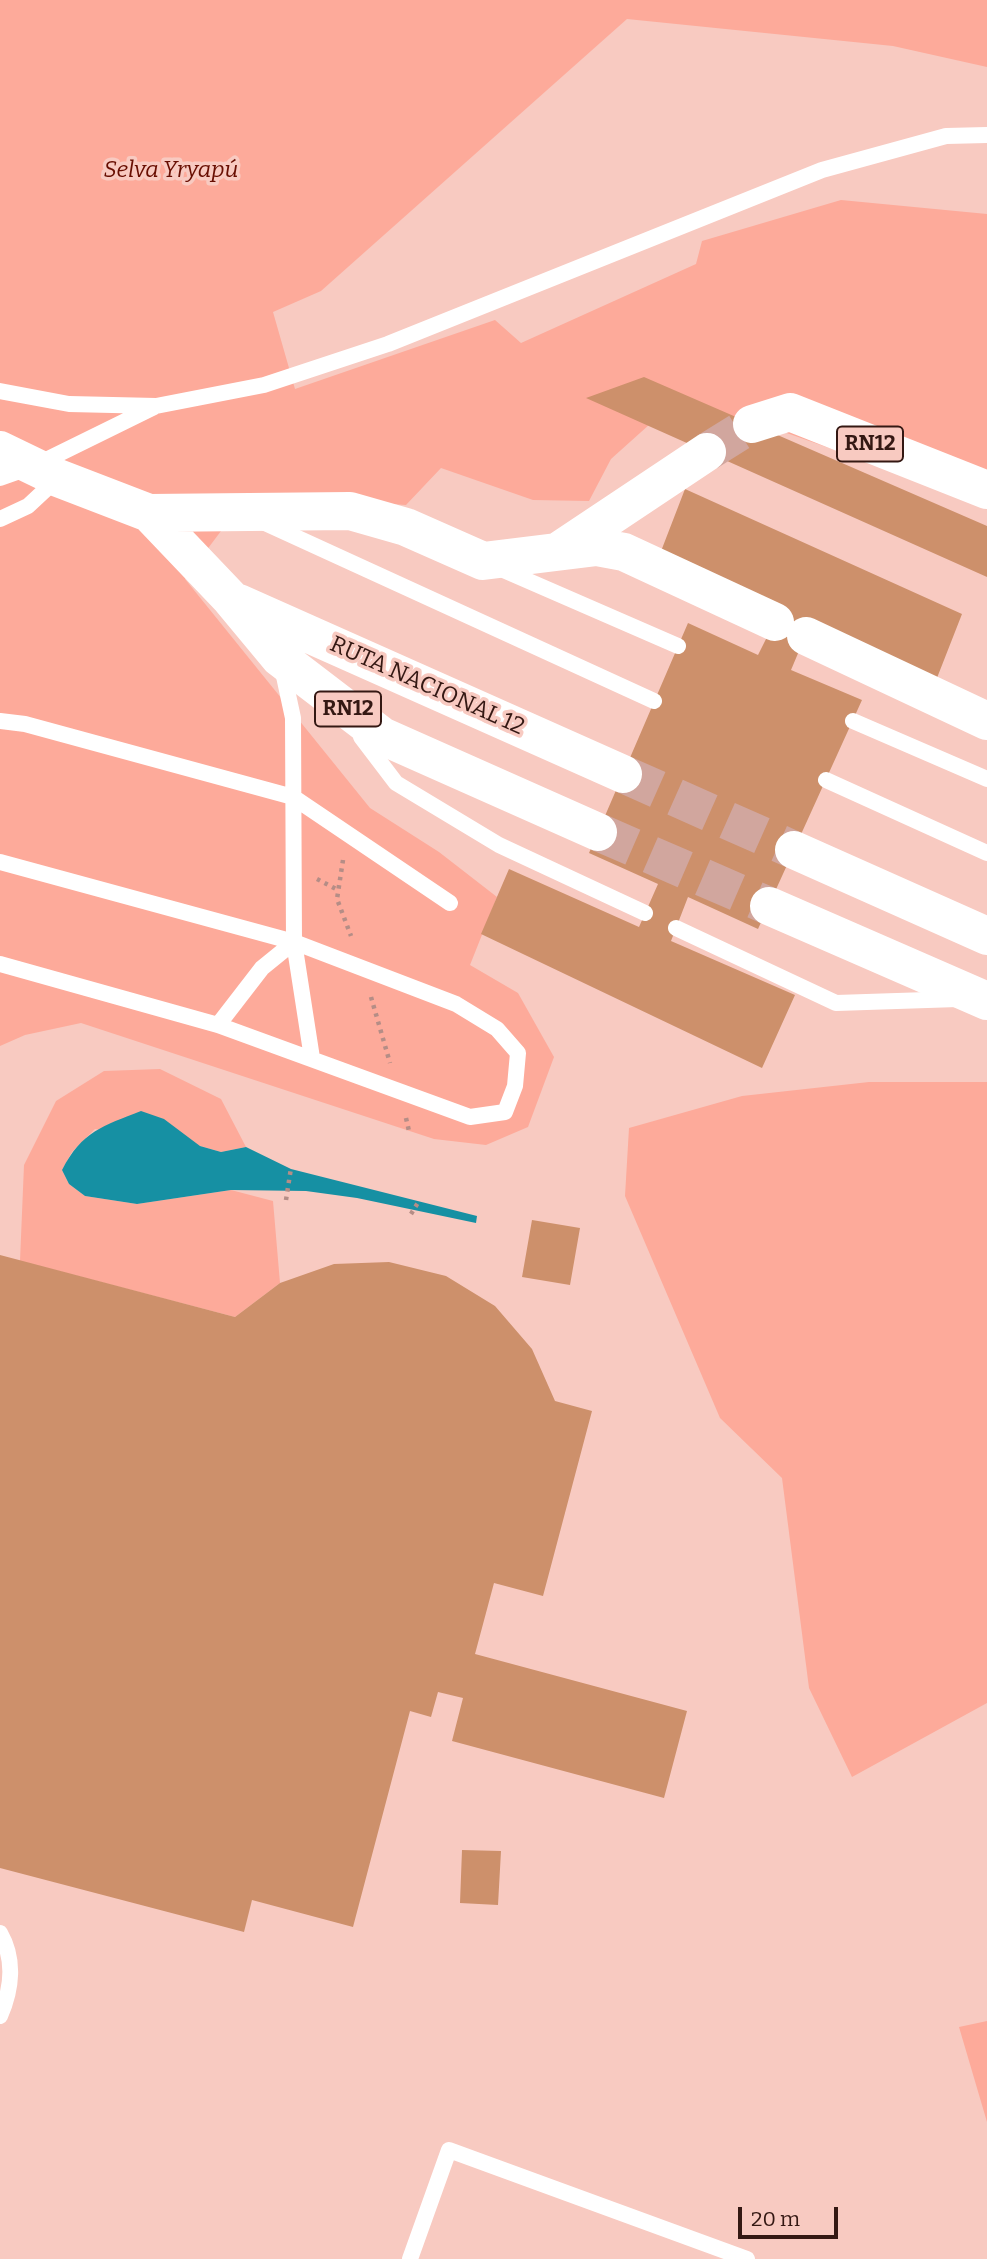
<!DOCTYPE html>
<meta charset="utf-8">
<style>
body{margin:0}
#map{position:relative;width:987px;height:2259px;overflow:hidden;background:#f8cac1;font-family:Bitter,serif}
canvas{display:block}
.scale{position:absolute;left:738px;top:2207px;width:100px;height:32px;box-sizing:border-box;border:4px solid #341813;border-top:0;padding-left:9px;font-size:21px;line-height:24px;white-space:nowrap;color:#341813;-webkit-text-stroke:5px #f8cac1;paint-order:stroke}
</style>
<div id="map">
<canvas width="987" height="2259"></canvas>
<div class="scale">20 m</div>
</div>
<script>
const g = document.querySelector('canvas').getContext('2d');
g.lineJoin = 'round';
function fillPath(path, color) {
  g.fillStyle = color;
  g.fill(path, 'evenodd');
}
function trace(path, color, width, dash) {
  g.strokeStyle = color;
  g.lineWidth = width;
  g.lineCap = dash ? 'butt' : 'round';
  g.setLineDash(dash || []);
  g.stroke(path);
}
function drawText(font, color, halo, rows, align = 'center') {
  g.font = font + ' Bitter,serif';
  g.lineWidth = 7;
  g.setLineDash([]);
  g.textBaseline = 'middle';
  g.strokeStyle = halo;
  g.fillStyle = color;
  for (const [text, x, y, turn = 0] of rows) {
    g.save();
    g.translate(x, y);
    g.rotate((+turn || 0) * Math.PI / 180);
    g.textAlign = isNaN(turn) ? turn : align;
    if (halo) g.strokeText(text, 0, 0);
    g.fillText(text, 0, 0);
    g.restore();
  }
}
fillPath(new Path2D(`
 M0 0H987V67L893 46 627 19 321 291 273 312 295 389 495 320 521 343 696 264 702 241 841 200 987 214V504L784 432 650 424 611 459 589 501 533 500 441 468 406 505 248 495 185 579 370 808 439 852 497 897 470 965 518 993 554 1057 528 1127 486 1145 434 1139 81 1023 25 1035 0 1046Z
 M160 1069 221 1099 246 1147 221 1152 200 1146 95 1129 72 1152 62 1170 69 1184 85 1196 137 1204 231 1190 273 1201 280 1283 235 1317 20 1261 24 1165 56 1101 104 1071Z
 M869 1082H987V1703L852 1777 809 1688 782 1478 720 1418 625 1196 629 1128 742 1096Z
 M987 2021V2122L959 2027Z`), '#fdaa9a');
fillPath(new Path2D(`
 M141 1111 164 1119 200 1146 221 1152 246 1147 291 1169 477 1216 476 1223 357 1198 306 1191 231 1190 137 1204 85 1196 69 1184 62 1170C82 1131 103 1126 141 1111Z`), '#1690a3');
fillPath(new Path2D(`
 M644 377 987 526V577L586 398Z
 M685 489 962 614 935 683 807 632 791 670 862 700 758 929 688 897 671 941 795 995 762 1068 481 934 509 869 639 927 658 884 589 853 688 623 758 655 779 613 658 559Z
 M532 1220 580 1228 570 1285 522 1277Z
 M0 1255 235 1317 280 1283 334 1264 389 1262 446 1276 495 1306 532 1349 555 1401 592 1411 543 1596 494 1583 475 1654 687 1711 664 1798 452 1741 463 1698 438 1692 431 1717 410 1711 353 1927 252 1900 244 1932 0 1868Z
 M462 1850 501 1851 498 1905 460 1903Z`), '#cd906b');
trace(new Path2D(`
 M707 452 752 424
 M623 774 794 850
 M598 832 769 906`), '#d1a69e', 38, [38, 19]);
trace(new Path2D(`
 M343 860 337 899 351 936
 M317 879 338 890
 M371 997 390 1063
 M406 1118 409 1131
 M286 1200 291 1168
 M411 1214 419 1201`), '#b58d86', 4.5, [3.5, 5]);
trace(new Path2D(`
 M0 391 69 404 156 406 264 385 388 344 822 170 946 136 987 135
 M0 478 34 466 154 407
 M0 519 28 506 57 479
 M265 523 654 701
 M501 569 678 646
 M282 667 293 718 294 942 312 1058
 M0 721 25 724 293 797 450 903
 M853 721 987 779
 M361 737 396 783 499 845 645 913
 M826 780 987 853
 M0 862 294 942 456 1004 497 1029 518 1053 515 1086 505 1112 470 1117 218 1025 0 964
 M676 928 836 1003 958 999
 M218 1025 262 968 294 942
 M0 1933C15 1959 12 1989 0 2016
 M410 2259 449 2150 747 2259`), '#fff', 16);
trace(new Path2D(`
 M752 424 790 412 987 490
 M0 450 58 478 149 513 350 511 406 527 483 561 597 547 624 552 775 622
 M149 513 231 599 280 658 382 736 598 832
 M560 550 707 452
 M239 603 623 774
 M806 636 987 721
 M794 850 987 936
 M769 906 987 1001`), '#fff', 38);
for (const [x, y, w] of [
 [870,444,66],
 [348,709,66]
]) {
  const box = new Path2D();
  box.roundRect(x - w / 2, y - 17.5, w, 35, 5);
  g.fillStyle = '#f8cac1';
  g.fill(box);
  trace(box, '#341813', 2);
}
drawText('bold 21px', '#341813', null, [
 ["RN12",870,444],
 ["RN12",348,709]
]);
drawText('italic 23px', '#680e02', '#f8cac1', [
 ["Selva Yryapú",171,171]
]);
drawText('23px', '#341813', '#f8cac1', [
 ["RUTA NACIONAL 12",427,686,24]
]);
</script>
